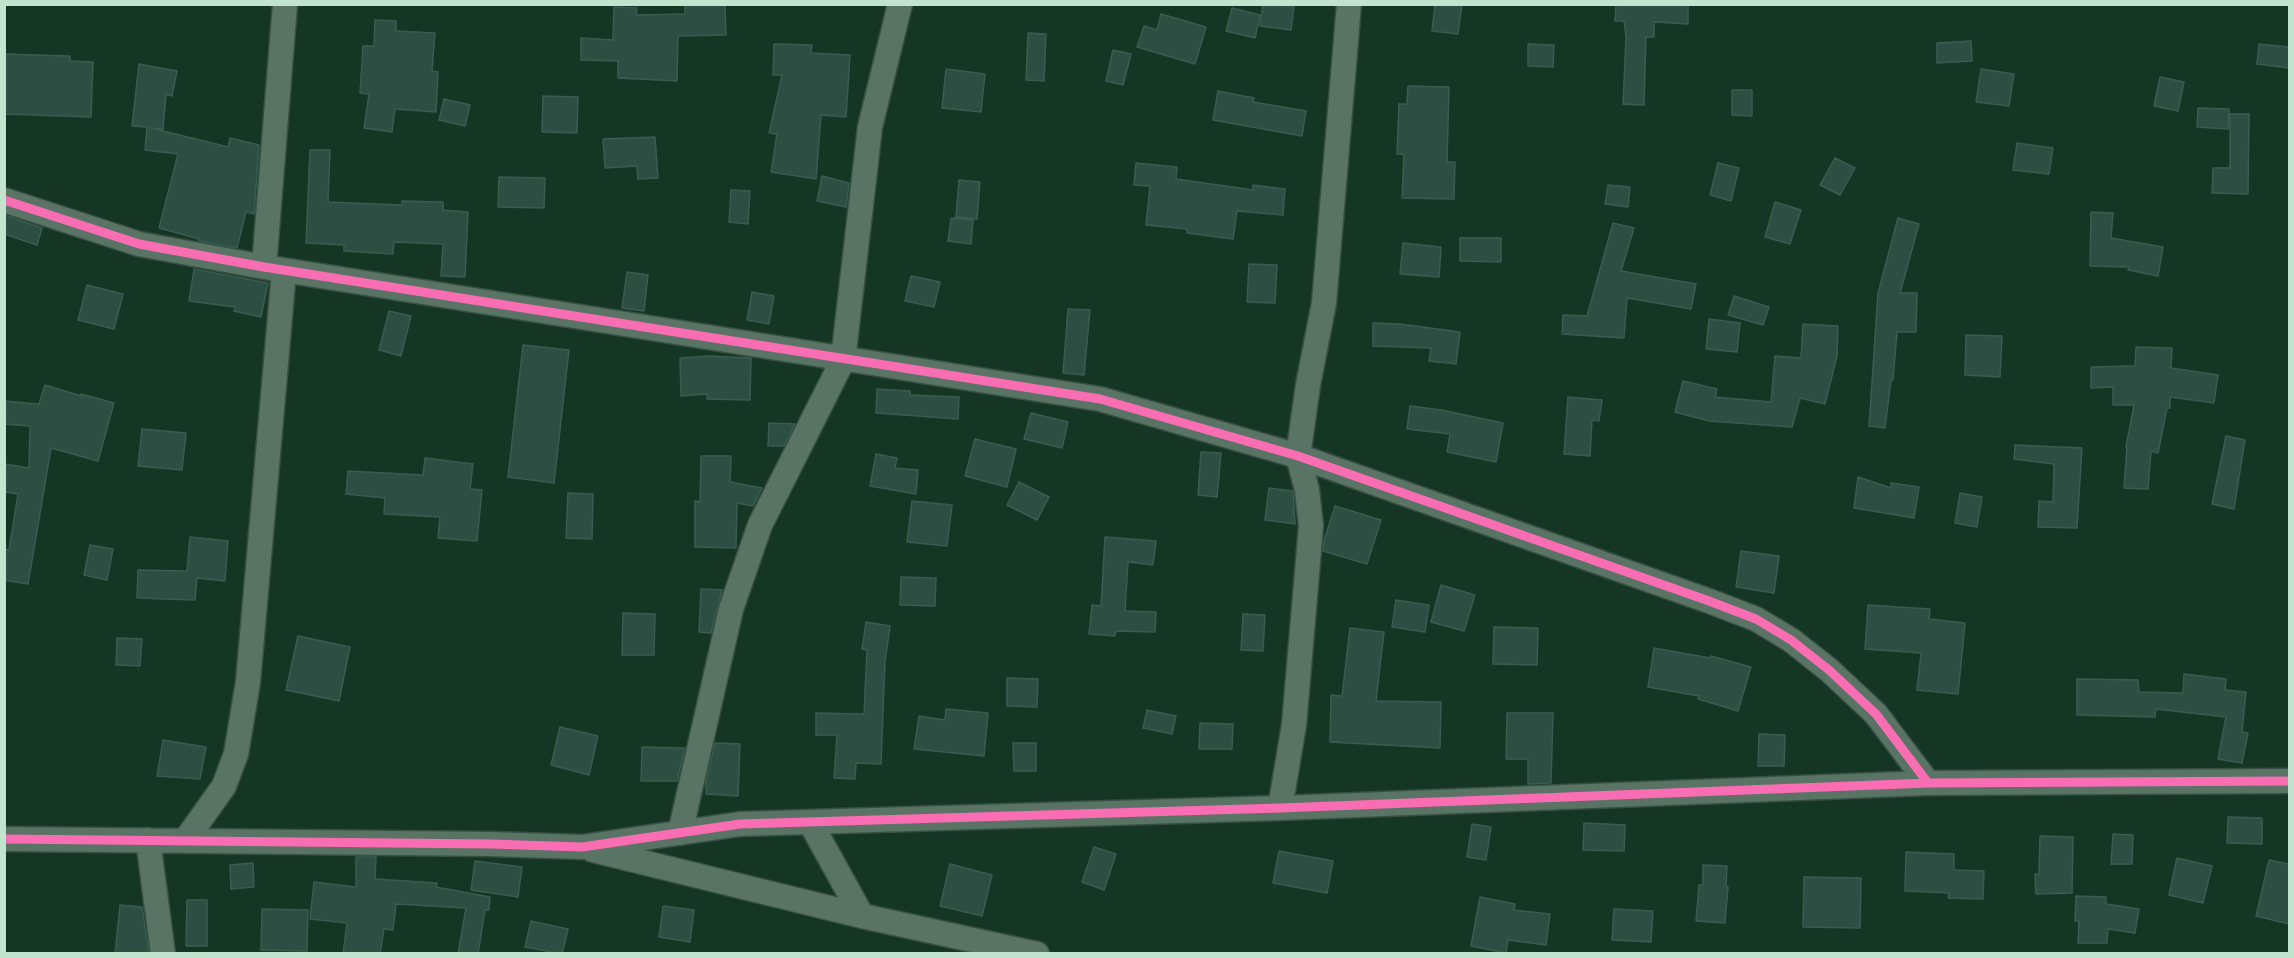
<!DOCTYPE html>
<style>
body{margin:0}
#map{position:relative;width:2294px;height:958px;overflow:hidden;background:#153525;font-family:Overpass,sans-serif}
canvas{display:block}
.frame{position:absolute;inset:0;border:6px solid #c2e4ce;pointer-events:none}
</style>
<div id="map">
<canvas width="2294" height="958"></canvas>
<div class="frame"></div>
</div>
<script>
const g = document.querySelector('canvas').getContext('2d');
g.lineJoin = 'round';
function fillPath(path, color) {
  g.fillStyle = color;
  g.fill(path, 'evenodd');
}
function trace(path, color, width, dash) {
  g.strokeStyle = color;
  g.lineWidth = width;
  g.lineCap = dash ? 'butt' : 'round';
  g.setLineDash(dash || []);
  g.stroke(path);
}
const building = new Path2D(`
 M685 4H725L726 35 678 36 677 81 618 78V61L581 60V38L613 40 614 7 637 8 636 15 685 14Z
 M1263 4 1294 6 1291 30 1260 26Z
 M1435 4H1462L1458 34 1432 31Z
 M1616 4H1688V24L1654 22V37H1646L1644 105 1623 104 1626 37 1624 21H1615Z
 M1232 8 1260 15 1255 38 1226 31Z
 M1161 14 1206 27 1195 64 1137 47 1144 26 1157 30Z
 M375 20 396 21V31L435 33 432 71 438 72 436 112 395 109 392 132 364 128 369 94 360 93 363 46H374Z
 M1028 33 1046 34 1044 81 1026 80Z
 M1971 41 1972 61 1937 63V43Z
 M774 44 812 45 811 53 850 55 846 117 821 115 816 179 771 172 777 134 769 133 782 75H773Z
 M1528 44 1554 45 1553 67 1528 66Z
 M2259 44 2289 47V68L2257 64Z
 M1113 50 1131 54 1123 85 1106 81Z
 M4 54 70 56V61L93 62 91 117 4 114Z
 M139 64 177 71 172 96 166 94 163 129 151 128 228 147 230 138 259 145 254 214 246 212 237 248 199 241V239L159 228 178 154 145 150 147 127 132 126Z
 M946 69 985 74 981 112 942 108Z
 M1981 69 2014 74 2009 106 1976 102Z
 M2160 77 2184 82 2178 111 2154 106Z
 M1408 86 1449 87 1447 162H1455L1454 199 1402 198 1404 154H1397L1399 104H1407Z
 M1732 90H1752V116L1732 115Z
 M1218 91 1254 98 1253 102 1306 111 1302 136 1213 120Z
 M543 96 578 97 577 133 542 132Z
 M444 99 470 105 465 126 439 120Z
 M2198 108 2229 109 2228 129 2197 127Z
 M2230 114H2249L2248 194 2212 193 2213 168H2230Z
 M655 137 658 178 638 179 637 166 605 168 603 139Z
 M2017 143 2053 148 2049 174 2013 170Z
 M310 150H330L328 202 402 205V201L443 202V210L468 212 465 277 441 276 443 244 394 242 393 254 344 251V245L306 243Z
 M1835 158 1855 168 1840 195 1820 185Z
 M1136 163 1177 167 1176 179 1253 190V185L1285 189 1283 215 1237 211 1233 239 1187 233V229L1146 225 1150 186 1134 185Z
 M1718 163 1739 168 1731 201 1710 195Z
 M822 176 849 183 846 207 817 201Z
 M499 177 545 178 544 208 498 207Z
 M959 180 980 182 977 219 956 217Z
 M1608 185 1630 187 1628 207 1605 204Z
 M731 190 750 191 748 224 729 222Z
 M1775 202 1801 210 1790 244 1765 237Z
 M2091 212 2113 213 2111 238 2163 247 2158 276 2128 270 2129 267 2090 266Z
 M4 215 42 228 37 245 4 234Z
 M951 218 973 220 971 244 948 241Z
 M1898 218 1919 224 1900 293H1917L1916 332H1897L1893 380H1891L1885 428 1869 426 1878 293Z
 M1613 223 1634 228 1621 271 1696 284 1691 309 1627 298 1624 338 1562 334 1563 315 1587 316Z
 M1460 238H1501V262L1460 261Z
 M1403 243 1441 247 1439 277 1400 274Z
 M1249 264 1277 265 1275 303 1247 302Z
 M194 269 268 283 261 317 234 311 235 307 189 301Z
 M627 272 648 275 644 311 622 308Z
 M911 276 940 282 934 307 905 301Z
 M87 285 123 294 114 329 78 320Z
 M752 292 774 296 769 324 747 320Z
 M1734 296 1769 307 1763 325 1728 315Z
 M1068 309 1090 310 1084 375 1063 373Z
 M389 311 411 316 401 356 379 350Z
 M1709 319 1740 323 1737 352 1706 349Z
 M1373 323 1400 324 1460 332 1456 364 1429 361 1431 348 1373 346Z
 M1803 324 1838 326 1837 356 1825 404 1800 398 1792 427 1709 421 1675 412 1683 381 1717 389 1715 397 1771 402 1775 356 1801 358Z
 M1966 335 2002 336 2000 377 1965 375Z
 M523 345 569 350 554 483 508 477Z
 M2136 347 2172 348 2171 368 2218 375 2214 403 2170 397V408H2167L2158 453 2151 451 2148 489 2124 488 2127 447H2126L2134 405H2113V387L2091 388V367L2135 366Z
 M709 356 751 358 750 400 707 399V394L681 396 680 358Z
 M45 385 81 396V394L114 403 98 461 51 448 28 584 4 580V549L9 550 18 494 4 492V464L29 468 30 426 4 424V401L39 404Z
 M877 389 910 391V395L959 397 958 419 876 413Z
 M1568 397 1602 400 1599 421 1592 420 1590 456 1564 454Z
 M1410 406 1441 410 1503 423 1496 462 1447 452 1450 434 1407 429Z
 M1031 413 1068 422 1062 448 1024 439Z
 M769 423 795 424 784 446H768Z
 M142 429 186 433 182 470 138 466Z
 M2226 436 2245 440 2234 509 2212 504Z
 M975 439 1016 449 1007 487 965 476Z
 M2015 445 2082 448 2077 528 2038 527 2039 501 2053 502 2054 464 2014 459Z
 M1201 452 1221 453 1217 497 1198 495Z
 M876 454 897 458 895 468 918 470 916 494 870 486Z
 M701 456H731L730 482 762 488 753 506 737 503 736 548 695 547V501L700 502Z
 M425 458 473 464 470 489 482 490 477 541 438 538 440 517 384 514 385 498 346 494 348 471 423 475Z
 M1858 477 1891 488V483L1919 487 1914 518 1854 508Z
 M1019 482 1049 497 1037 520 1007 505Z
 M1269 488 1293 491 1295 524 1265 520Z
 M568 493 593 494 592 539 566 538Z
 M1960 493 1982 497 1977 527 1955 523Z
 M912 501 952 505 947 546 907 542Z
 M1335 506 1381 520 1367 564 1323 551 1324 541Z
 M190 537 228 541 225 581 197 578 195 600 137 598 138 570 187 571Z
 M1105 537 1156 541 1153 565 1128 562 1125 611 1156 612 1155 632 1116 631 1115 636 1089 634 1092 605 1101 606Z
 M90 545 113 549 107 580 84 575Z
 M1741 551 1779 556 1774 593 1736 587Z
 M901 577 936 578 935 606 900 605Z
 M1441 585 1475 595 1464 631 1431 622Z
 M701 589 722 590 711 633 699 632Z
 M1396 600 1429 605 1425 632 1392 627Z
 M1868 605 1930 609 1929 619 1965 623 1958 694 1917 690 1921 653 1865 649Z
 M623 613 655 614 654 655H622Z
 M1243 614 1265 615 1263 651 1241 650Z
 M866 622 890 626 885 662 881 764 856 763 855 779 834 778 837 735H816V713L864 714 867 650 862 649Z
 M1494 627 1538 628 1537 665 1493 664Z
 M1350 628 1384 632 1376 701 1441 702 1440 748 1330 742 1331 695 1342 696Z
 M298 636 350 647 339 701 286 690Z
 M117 638 142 639 140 666 116 665Z
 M1654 648 1710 658 1711 656 1751 667 1738 711 1698 699 1699 696 1648 687Z
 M2184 674 2226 679 2225 690 2246 692 2242 732 2248 733 2242 763 2218 759 2226 717 2156 709 2155 717 2077 715V679L2138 680 2139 692 2183 693Z
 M1007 678 1038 679 1037 707 1007 706Z
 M946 709 988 713 984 756 914 749 919 716 945 720Z
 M1147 710 1176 716 1172 734 1143 728Z
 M1507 713H1553L1551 783 1528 784V759H1506Z
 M1200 723 1233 724 1232 749H1199Z
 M560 727 598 736 589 775 551 765Z
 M1759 734 1785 735 1784 766H1758Z
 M163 740 206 747 200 779 157 776Z
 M715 743 740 744 738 796 706 794V782Z
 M1013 743H1036V771H1014Z
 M642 747 685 748 677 781H641Z
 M2228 817 2262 818V844L2227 843Z
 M1584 823 1625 825 1624 851 1583 850Z
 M1472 824 1491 827 1486 860 1467 857Z
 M2113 834 2133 835 2132 864H2111Z
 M2040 836 2073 837 2072 893 2036 894 2035 874H2039Z
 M1094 847 1116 854 1104 890 1082 882Z
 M1279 851 1333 861 1327 893 1273 883Z
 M1906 852 1954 854V870L1984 871 1983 899 1948 898 1949 893 1905 891Z
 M356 857H376L375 879 437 883 436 887 490 897 489 910H485L478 954H458L466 908 396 904 393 930 384 929 380 954H343L347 923 310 919 314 882 356 887Z
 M2177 858 2212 866 2203 903 2169 895Z
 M2269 860 2289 864V924L2256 916Z
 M475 861 522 867 518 897 471 890Z
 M253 863 254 887 231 889 230 865Z
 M950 864 992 875 982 916 940 906Z
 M1703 865 1727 866 1726 886 1728 887 1725 923 1696 921 1699 885H1703Z
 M1804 877 1861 878 1860 928 1803 927Z
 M2076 896 2106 897V904L2139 909 2135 933 2108 929 2107 943H2078L2079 921H2075Z
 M1480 897 1515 904 1514 910 1550 914 1546 945 1508 940 1506 953 1471 946Z
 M187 900H207V946H186Z
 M120 905 142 907 149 954H115Z
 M663 906 694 910 690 942 659 937Z
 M262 909 308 910 307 951 261 950Z
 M1614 909 1653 911 1651 942 1612 940Z
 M531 921 568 929 562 954 525 947Z`);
fillPath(building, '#2c4e43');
trace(building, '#3b5c51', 1.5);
const minor = new Path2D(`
 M4 200 139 244 264 267 1100 399 1298 456 1709 601 1756 619 1791 640 1829 670 1876 714 1928 783
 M264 267 285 4
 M1280 808 1294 725 1311 526 1307 490 1298 456 1308 385 1324 303 1349 4
 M810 822 862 916
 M680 833 731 609 760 525 843 360 870 127 900 4
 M4 839 491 844 582 847 740 824 1280 808 1928 783 2290 781
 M148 840 163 954
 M185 841 224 786 236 754 248 682 284 271
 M593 850 862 916 1037 954`);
trace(minor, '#375042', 27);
trace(minor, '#597365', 24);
trace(new Path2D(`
 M4 200 139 244 264 267 1100 399 1298 456 1709 601 1756 619 1791 640 1829 670 1876 714 1928 783
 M4 839 491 844 582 847 740 824 1280 808 1928 783 2290 781`), '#f96db3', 9);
</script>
